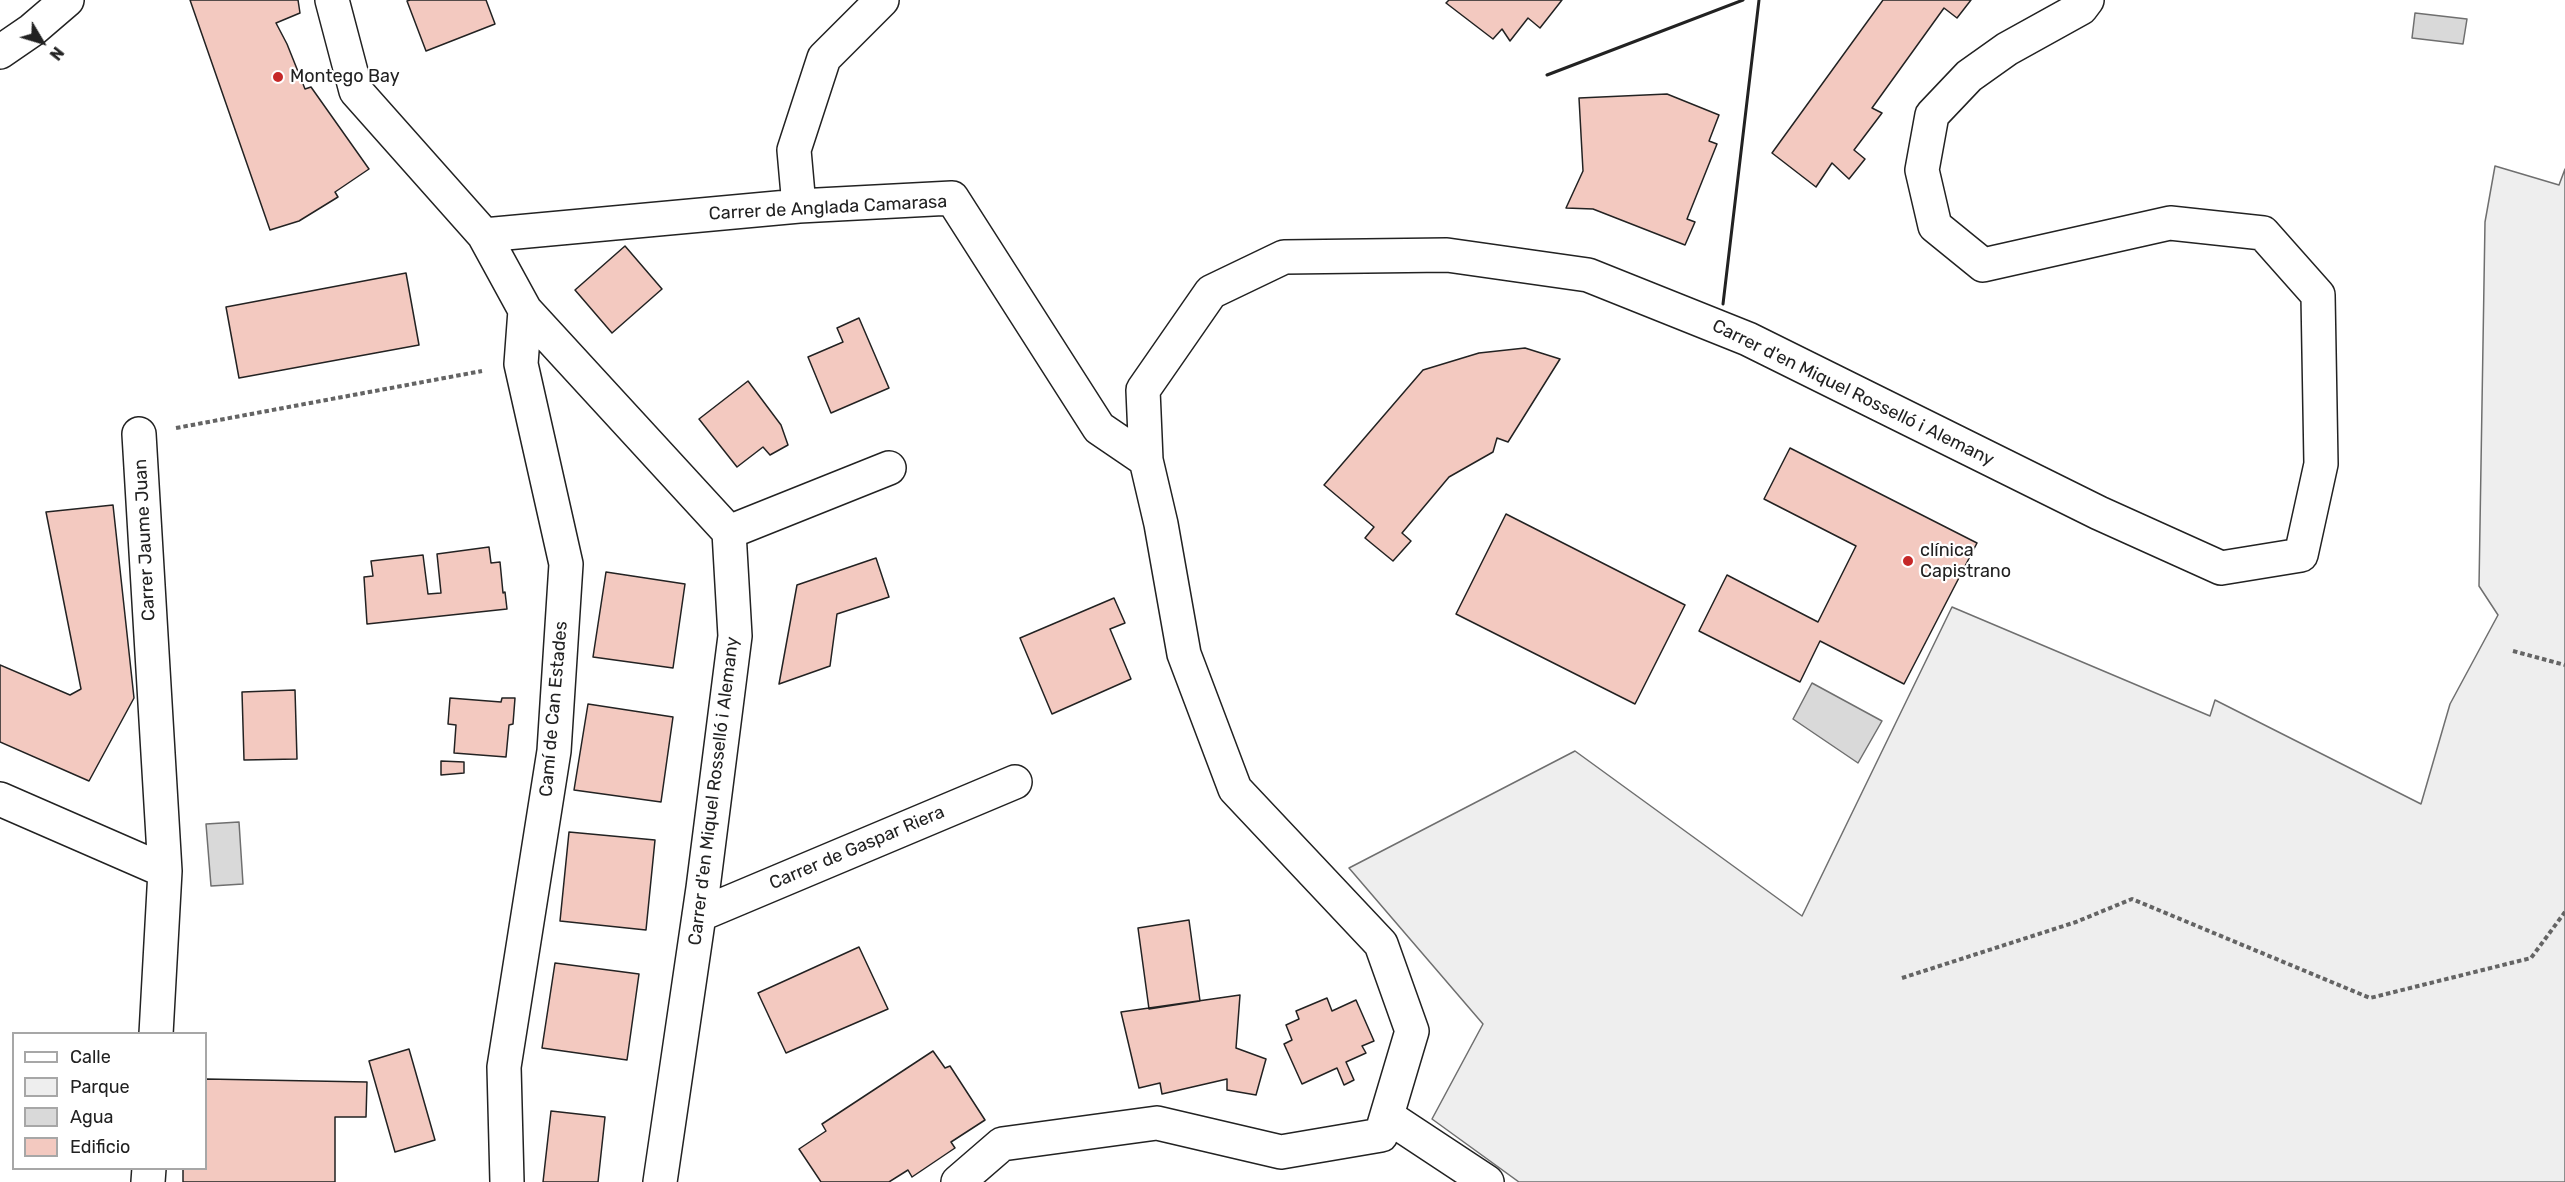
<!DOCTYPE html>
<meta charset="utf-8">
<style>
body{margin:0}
#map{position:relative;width:2565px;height:1182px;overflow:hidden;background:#fff;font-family:Rubik,sans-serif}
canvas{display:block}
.legend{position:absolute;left:12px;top:1032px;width:195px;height:138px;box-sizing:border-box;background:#fff;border:2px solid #a7a7a7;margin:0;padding:8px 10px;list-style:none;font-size:18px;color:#222}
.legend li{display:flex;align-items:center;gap:12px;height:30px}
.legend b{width:30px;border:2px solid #a7a7a7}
.north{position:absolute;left:12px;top:12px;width:60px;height:60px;-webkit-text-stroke:4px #fff;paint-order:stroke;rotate:128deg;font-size:16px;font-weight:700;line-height:24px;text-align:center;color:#222}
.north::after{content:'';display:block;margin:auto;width:21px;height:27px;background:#222;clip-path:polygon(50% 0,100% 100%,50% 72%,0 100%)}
</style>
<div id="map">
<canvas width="2565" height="1182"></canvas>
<ul class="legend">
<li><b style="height:8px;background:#fff"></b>Calle</li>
<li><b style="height:16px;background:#eee"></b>Parque</li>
<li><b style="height:16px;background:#d9d9d9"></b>Agua</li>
<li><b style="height:16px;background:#f3c9c0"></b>Edificio</li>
</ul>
<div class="north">N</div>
</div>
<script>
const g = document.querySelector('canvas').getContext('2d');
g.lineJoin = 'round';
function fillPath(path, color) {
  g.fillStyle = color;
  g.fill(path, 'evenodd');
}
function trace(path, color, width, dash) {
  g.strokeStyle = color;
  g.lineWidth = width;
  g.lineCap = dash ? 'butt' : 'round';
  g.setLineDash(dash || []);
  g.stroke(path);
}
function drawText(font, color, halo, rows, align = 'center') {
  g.font = font + ' Rubik,sans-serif';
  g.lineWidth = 4.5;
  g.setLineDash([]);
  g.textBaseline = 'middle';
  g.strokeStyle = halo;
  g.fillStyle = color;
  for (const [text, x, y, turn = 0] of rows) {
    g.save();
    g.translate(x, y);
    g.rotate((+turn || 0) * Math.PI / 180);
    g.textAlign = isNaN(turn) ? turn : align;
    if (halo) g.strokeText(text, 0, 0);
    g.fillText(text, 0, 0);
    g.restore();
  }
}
const green = new Path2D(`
 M2495 166 2559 185 2565 169V1182H1519L1432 1119 1483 1024 1349 868 1575 751 1802 916 1952 607 2210 716 2215 700 2421 804 2450 704 2498 615 2479 586 2485 222Z`);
fillPath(green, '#eee');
trace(green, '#6f6f6f', 1.5);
const water = new Path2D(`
 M2415 13 2467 19 2463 44 2412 38Z
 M1812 683 1882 721 1858 763 1793 719Z
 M239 822 243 884 211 886 206 824Z`);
fillPath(water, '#d9d9d9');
trace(water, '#6f6f6f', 1.5);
const building = new Path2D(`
 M190 0H298L300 13 276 23 287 44 305 89 311 87 369 169 335 192 338 197 299 221 270 230Z
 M410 0H486L495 24 426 51 407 1Z
 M1449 0H1562L1540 28 1528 18 1510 41 1502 29 1493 39 1446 3Z
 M1883 0H1971L1957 18 1944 8 1872 108 1882 113 1854 150 1865 159 1849 179 1832 163 1816 187 1772 153Z
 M1667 94 1719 115 1709 141 1717 144 1687 219 1695 222 1685 245 1593 209 1566 208 1583 171 1579 98Z
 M625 246 662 289 612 333 575 290Z
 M406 273 419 345 239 378 226 307Z
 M859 318 889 388 831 413 808 357 843 342 837 328Z
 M1525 348 1560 359 1508 442 1497 438 1493 452 1449 477 1402 533 1411 541 1393 561 1365 538 1374 527 1324 485 1423 370 1479 353Z
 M748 381 781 425 788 445 770 455 763 447 737 467 699 419Z
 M1790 448 1977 543 1904 684 1820 641 1800 682 1699 631 1727 575 1818 622 1856 546 1764 499Z
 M113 505 134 698 89 781 0 742V665L70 695 81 689 46 512Z
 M1506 514 1685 605 1635 704 1456 614Z
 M489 547 491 563 500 562 503 593 505 592 507 609 367 624 364 577 373 576 371 561 423 555 428 594 441 593 437 554Z
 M876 558 889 597 837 614 830 666 779 684 797 585Z
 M606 572 685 584 673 668 593 657Z
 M1114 598 1125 623 1110 629 1131 679 1052 714 1020 638Z
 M295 690 297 759 244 760 242 692Z
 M450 698 501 702 502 698H515L513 724 509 725 506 757 454 753 456 725 448 724Z
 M588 704 673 717 661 802 574 790Z
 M441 761 464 762V773L441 775Z
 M569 832 655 840 646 930 560 921Z
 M1189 920 1200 1001 1149 1009 1138 928Z
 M859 947 888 1009 786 1053 758 993Z
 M555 963 639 974 627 1060 542 1048Z
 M1240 995 1236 1048 1266 1059 1256 1095 1227 1090V1079L1162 1094 1160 1083 1139 1088 1121 1012Z
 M1327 998 1332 1011 1356 1000 1374 1041 1362 1046 1366 1053 1346 1062 1354 1080 1344 1085 1337 1068 1302 1084 1284 1044 1292 1040 1286 1025 1299 1019 1296 1011Z
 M409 1049 435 1140 395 1152 369 1061Z
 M933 1051 945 1068 950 1066 985 1120 951 1142 955 1148 912 1177 908 1170 889 1182H821L799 1149 826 1131 822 1124Z
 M206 1079 367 1082 366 1117H335V1182H183V1168H206Z
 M551 1111 605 1117 598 1182H543Z`);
fillPath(building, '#f3c9c0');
trace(building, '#222', 1.5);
const minor = new Path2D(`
 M332 0 356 91 484 235 525 310 729 532 735 636 703 888 660 1182
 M799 206 794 150 824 58 882 0
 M484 235 799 206 952 198 1099 428 1146 460
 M139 434 165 871 156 1034
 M729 532 889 468
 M0 799 165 871
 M699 915 1015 782
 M1387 1116 1487 1182
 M148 1182 149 1168
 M507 1182 504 1067 554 751 566 564 521 364 525 310
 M958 1182 1002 1144 1157 1123 1281 1152 1381 1135 1412 1031 1381 944 1235 789 1184 654 1161 524 1146 460 1143 390 1211 292 1284 257 1447 255 1588 275 1748 339 2099 513 2221 568 2301 555 2321 464 2318 295 2263 233 2170 223 1983 265 1935 226 1922 170 1932 115 1969 76 2007 49 2081 8 2087 0`);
const major = new Path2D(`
 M0 52 32 30 67 0`);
trace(minor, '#222', 36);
trace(major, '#222', 36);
trace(new Path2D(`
 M176 428 482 371
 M2513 651 2565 665
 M1902 978 2076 922 2132 899 2370 998 2531 958 2565 912`), '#646464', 4, [4.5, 3]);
trace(minor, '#fff', 33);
trace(major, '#fff', 33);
trace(new Path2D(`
 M1547 75 1743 0
 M1723 304 1759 0`), '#222', 3);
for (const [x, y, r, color] of [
 [278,77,6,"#c62828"],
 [1908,561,6,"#c62828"]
]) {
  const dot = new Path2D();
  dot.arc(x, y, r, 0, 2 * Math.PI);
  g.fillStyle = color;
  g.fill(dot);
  trace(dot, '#fff', 2);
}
drawText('18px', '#222', '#fff', [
 ["Montego Bay",290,77],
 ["clínica",1920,551],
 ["Capistrano",1920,572]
], 'left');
drawText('18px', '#222', '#fff', [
 ["Carrer de Anglada Camarasa",828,208,-3],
 ["Carrer d'en Miquel Rosselló i Alemany",1853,393,26],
 ["Carrer Jaume Juan",145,540,-93],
 ["Camí de Can Estades",554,709,-85],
 ["Carrer d'en Miquel Rosselló i Alemany",714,791,-83],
 ["Carrer de Gaspar Riera",857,848,-23]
]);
</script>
